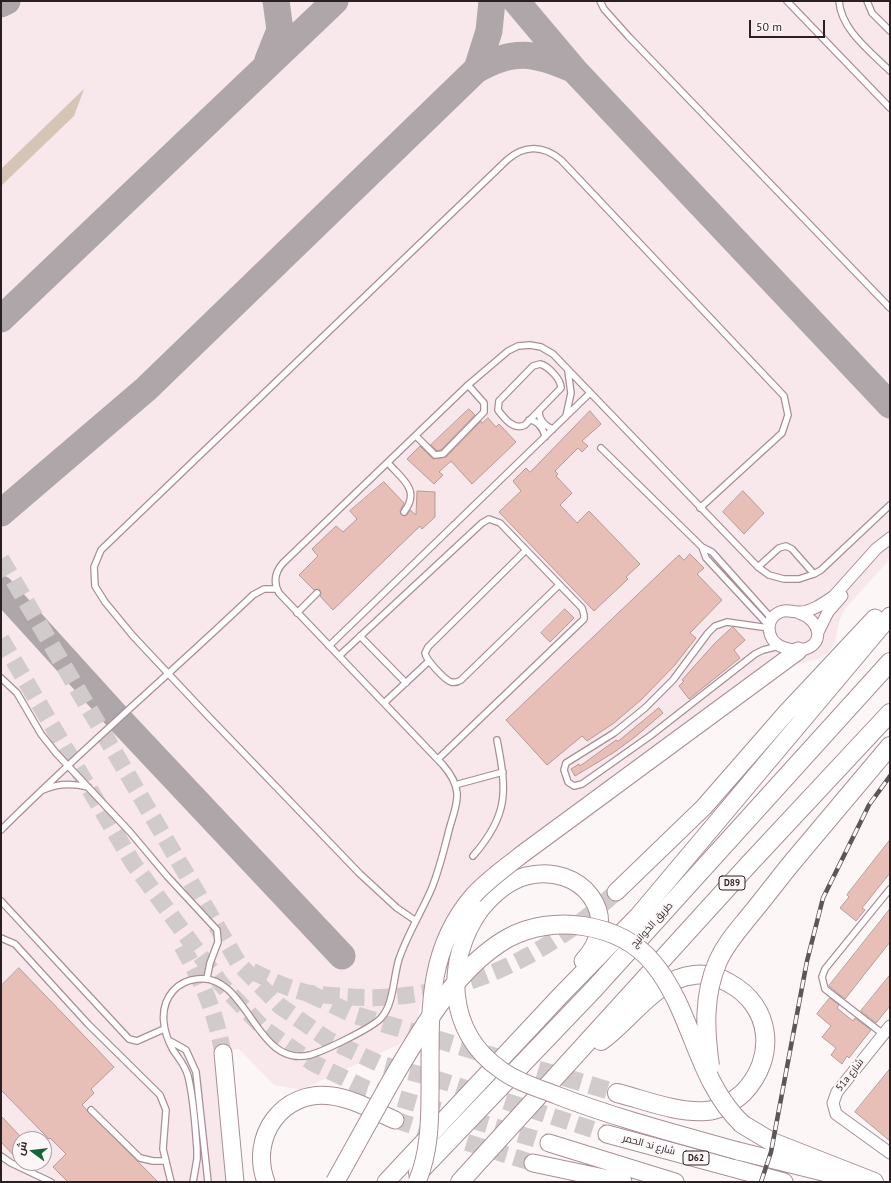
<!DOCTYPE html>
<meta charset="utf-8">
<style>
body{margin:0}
#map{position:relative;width:891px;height:1183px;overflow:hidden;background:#fcf6f7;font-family:"PT Sans",Cairo,sans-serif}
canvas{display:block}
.frame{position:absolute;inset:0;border:2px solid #2a1f22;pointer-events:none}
.north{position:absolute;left:12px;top:1131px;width:40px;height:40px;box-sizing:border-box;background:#fcf6f7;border:1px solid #a8a0a2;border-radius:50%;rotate:285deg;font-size:11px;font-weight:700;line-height:16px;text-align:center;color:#2a1f22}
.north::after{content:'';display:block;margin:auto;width:14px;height:18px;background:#106738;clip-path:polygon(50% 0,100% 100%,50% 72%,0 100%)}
.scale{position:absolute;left:749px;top:20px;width:76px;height:18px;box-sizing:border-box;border:2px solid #2a1f22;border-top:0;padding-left:5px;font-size:12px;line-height:14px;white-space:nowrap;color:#2a1f22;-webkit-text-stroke:3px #fcf6f7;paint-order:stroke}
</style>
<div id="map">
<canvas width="891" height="1183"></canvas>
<div class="frame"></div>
<div class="north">ش</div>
<div class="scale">50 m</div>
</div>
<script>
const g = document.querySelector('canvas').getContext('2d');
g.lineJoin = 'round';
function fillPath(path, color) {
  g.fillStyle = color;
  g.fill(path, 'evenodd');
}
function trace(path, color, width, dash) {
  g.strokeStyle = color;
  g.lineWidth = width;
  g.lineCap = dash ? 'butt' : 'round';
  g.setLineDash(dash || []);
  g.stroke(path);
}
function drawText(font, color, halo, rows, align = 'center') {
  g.font = font + ' "PT Sans",Cairo,sans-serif';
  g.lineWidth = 4;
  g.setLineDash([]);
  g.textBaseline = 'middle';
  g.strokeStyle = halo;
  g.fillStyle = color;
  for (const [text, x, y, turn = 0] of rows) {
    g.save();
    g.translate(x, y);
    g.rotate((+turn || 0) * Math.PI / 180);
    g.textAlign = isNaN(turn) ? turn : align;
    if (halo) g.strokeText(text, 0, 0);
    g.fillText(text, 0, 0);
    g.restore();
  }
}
fillPath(new Path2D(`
 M1 1H890V559L844 610 839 622 835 642 828 653 818 659 793 665 632 783 616 798 511 874 434 955 425 980 417 1023 409 1036 398 1045 301 1090 274 1085 239 1049 216 1052 231 1182H1ZM20 1139H44V1163H20Z`), '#f8e8ec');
fillPath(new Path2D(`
 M84 89 74 116 1 186V169Z`), '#d6c4b5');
trace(new Path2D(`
 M516 1 575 71 890 405
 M1 4 7 1
 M268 60 280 30 276 1
 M476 70C513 49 534 52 572 69
 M1 319 335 1
 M1 513 146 389 477 69 489 31 492 1
 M1 589 119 719 342 956`), '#aea6a8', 27);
const building = new Path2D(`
 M469 409 475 415 441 450 437 451 431 445Z
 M590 411 601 424 582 441 588 446 582 452 578 448 555 471 558 474 556 476 572 493 560 505 577 523 589 511 640 564 626 577 628 579 594 611 499 512 521 491 513 481 526 468 530 472Z
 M488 418 496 427 499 424 516 442 472 484 451 461 439 472 443 475 434 484 407 459 420 446 433 459 446 457 481 421 482 423Z
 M384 482 404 503 400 512 404 516 407 515 410 510 416 515 417 491 435 492V517L422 529 420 526 333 610 320 596V590H314L299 575 318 556 312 549 336 526 343 532 357 519 350 511Z
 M743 491 764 513 744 534 723 512Z
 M690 554 704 568 697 574 722 600 690 633 696 638 674 666 642 699 614 723 587 741 582 736 547 765 506 720 679 555 684 560Z
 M565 609 574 618 550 642 541 633Z
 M733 627 745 640 734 650 740 658 689 699 679 686 684 681 682 680 715 643Z
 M659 708 663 713 635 737 613 753 575 776 571 769 579 764 580 766 616 740 618 741Z
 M890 840V873L862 908 865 910 856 921 840 908 849 897 847 895Z
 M890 909V942L845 999 829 986Z
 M19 968 114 1067 91 1089 94 1093 82 1105 158 1182H68L53 1167 66 1154 50 1138 49 1139 1 1090V986Z
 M890 975V1006L876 1023 861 1011Z
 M830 998 839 1005 837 1008 853 1021 855 1018 871 1030 849 1058 847 1056 842 1064 831 1055 836 1048 822 1037 831 1026 817 1014Z
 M890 1069V1141L855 1112Z
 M1 1116 20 1136V1162L1 1142Z`);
fillPath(building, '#e7bfb7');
trace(building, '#b79b95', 1);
trace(new Path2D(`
 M1 559 239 964 280 1006 327 1039 380 1064 436 1079 607 1134
 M1 639 133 863 222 985 264 1029 313 1063 367 1089 549 1143
 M182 946C203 984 215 1010 223 1053
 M252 971C270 980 288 989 308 993 318 995 328 995 338 996 443 1007 541 962 616 892
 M395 1120 533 1163`), '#d2cbcc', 17, [17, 8]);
trace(new Path2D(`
 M308 993 355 1015 617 1093`), '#d2cbcc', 18, [18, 9]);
const service = new Path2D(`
 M600 1 604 9 629 37 890 308
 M787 1 890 108
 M839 1C841 30 871 52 890 71
 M867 1 872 13 890 31
 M540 364C548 366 561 379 561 388L525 425C514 431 504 418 498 410L499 401 533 366Z
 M539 411C539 420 545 426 553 429
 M566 416 571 393 568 371
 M529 420C537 420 544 429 545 437
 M416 436 435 455 443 454 484 412V403L468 385
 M601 448 702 547 712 552 772 619
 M388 463C402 479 421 490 404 512
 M702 547 706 558 769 626
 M526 550 428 647 425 653C426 660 445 680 451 682 455 683 458 682 461 680L559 585
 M758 567 779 548 786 546 792 549 814 574
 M297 613 317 593
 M769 628 727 622 715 626 708 633 673 680 645 708 614 733 566 763 564 770 568 782 574 786 582 784 650 736 755 654 763 650 779 646
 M360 636 406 683
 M329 646 590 393
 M339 656 482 523 489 519 500 523 582 608 584 615V619L438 759
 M1 678 17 693 41 734 56 753 130 832 167 876 217 930 218 942 210 963 207 978
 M384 703 429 661
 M455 785 503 772
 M43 790C58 783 72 783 88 787
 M1 830C82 749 170 674 253 595L264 589H277
 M473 856C509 815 507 791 497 740
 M1 901 129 1039 137 1041 164 1029
 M416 921 397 908 360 874 209 717 133 636 105 602 95 586 94 567 101 550 507 160C524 145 543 145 561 160L784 396 788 415 782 433 700 508
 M1 938 15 944 88 1024 160 1095 166 1110 163 1149 171 1182
 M883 1034 825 989 822 977 825 969 890 889
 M170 1041 186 1050 196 1072 208 1182
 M91 1110 140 1158 153 1161H165
 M1 1156 11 1163 51 1182
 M193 1182 197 1159V1149C195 1125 194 1100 188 1076 185 1065 179 1059 173 1050 163 1032 158 1008 173 991 179 984 188 980 197 979 248 972 255 1069 310 1055 324 1051 372 1028 381 1018 394 1004 393 978 399 959 407 935 421 913 431 890 439 871 444 850 449 830 452 818 458 805 457 793 456 782 450 773 443 765L279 593C273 582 275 572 283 563L468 385 508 351 518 346 530 345 541 347 553 354 758 567 769 575 784 579H799L814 574 821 570 890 505`);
const minor = new Path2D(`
 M799 613C821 620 826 646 801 650 794 651 787 649 780 646 767 639 764 619 780 612 786 609 791 612 798 612 810 613 824 603 834 596L876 549 890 538
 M818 632 828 612 842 596
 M890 1026 837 1092 833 1103 836 1114 890 1153`);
const primary = new Path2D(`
 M521 855 798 651
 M616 892 704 807 786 713 875 618
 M480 910C492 895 508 881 526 876 581 862 625 916 583 961
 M223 1053 235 1182
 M607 1134 784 1182
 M549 1143 675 1182
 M738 1151 855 1180
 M533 1163 623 1182
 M266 1182C249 1137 282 1089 332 1096 354 1099 374 1111 395 1120
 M386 1182 560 996 638 916 890 616`);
const trunk = new Path2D(`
 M795 859 890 746
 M601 1041C631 1020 655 979 694 975 705 973 719 977 729 983 772 1006 777 1058 743 1093 733 1102 720 1110 706 1111 676 1113 645 1100 617 1093
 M742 1124 772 1142 874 1182
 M418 1173 594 989 890 662
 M460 1182 749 864 890 713`);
trace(service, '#aa8e96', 8);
trace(minor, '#aa8e96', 13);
trace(primary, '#aa8e96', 19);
trace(trunk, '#aa8e96', 20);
trace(service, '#fff', 5.5);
trace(minor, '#fff', 11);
trace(primary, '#fff', 17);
trace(trunk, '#fff', 18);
const rail = new Path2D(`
 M761 1182 771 1152 807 961 823 898 869 805 890 776`);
trace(rail, '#5f5558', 4.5);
trace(rail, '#fcf6f7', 3, [9]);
const primaryBridge = new Path2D(`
 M480 910C444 961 446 1032 501 1070 517 1082 538 1088 556 1095 615 1118 677 1134 738 1151
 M417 1182C429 1154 430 1123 430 1093 431 1022 423 954 473 896 487 880 505 868 521 855`);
const trunkBridge = new Path2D(`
 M710 1066C705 1031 703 995 718 961 726 943 739 929 751 914 766 896 780 877 795 859
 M335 1182C353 1149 372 1116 390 1083 420 1032 455 968 508 938 530 926 558 922 583 926 610 930 635 941 653 963 693 1011 696 1080 742 1124`);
trace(primaryBridge, '#aa8e96', 19, []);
trace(trunkBridge, '#aa8e96', 20, []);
trace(primaryBridge, '#fff', 17);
trace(trunkBridge, '#fff', 18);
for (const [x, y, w] of [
 [732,883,26],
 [696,1158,26]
]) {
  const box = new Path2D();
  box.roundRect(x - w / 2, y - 7, w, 14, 3);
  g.fillStyle = '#fcf6f7';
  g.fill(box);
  trace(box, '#2a1f22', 1);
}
drawText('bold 9px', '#2a1f22', null, [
 ["D89",732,883],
 ["D62",696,1158]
]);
drawText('10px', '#2a1f22', '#fcf6f7', [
 ["طريق الخوانيج",652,925,-48],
 ["51a شارع",850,1075,-52],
 ["شارع ند الحمر",649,1145,15]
]);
</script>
